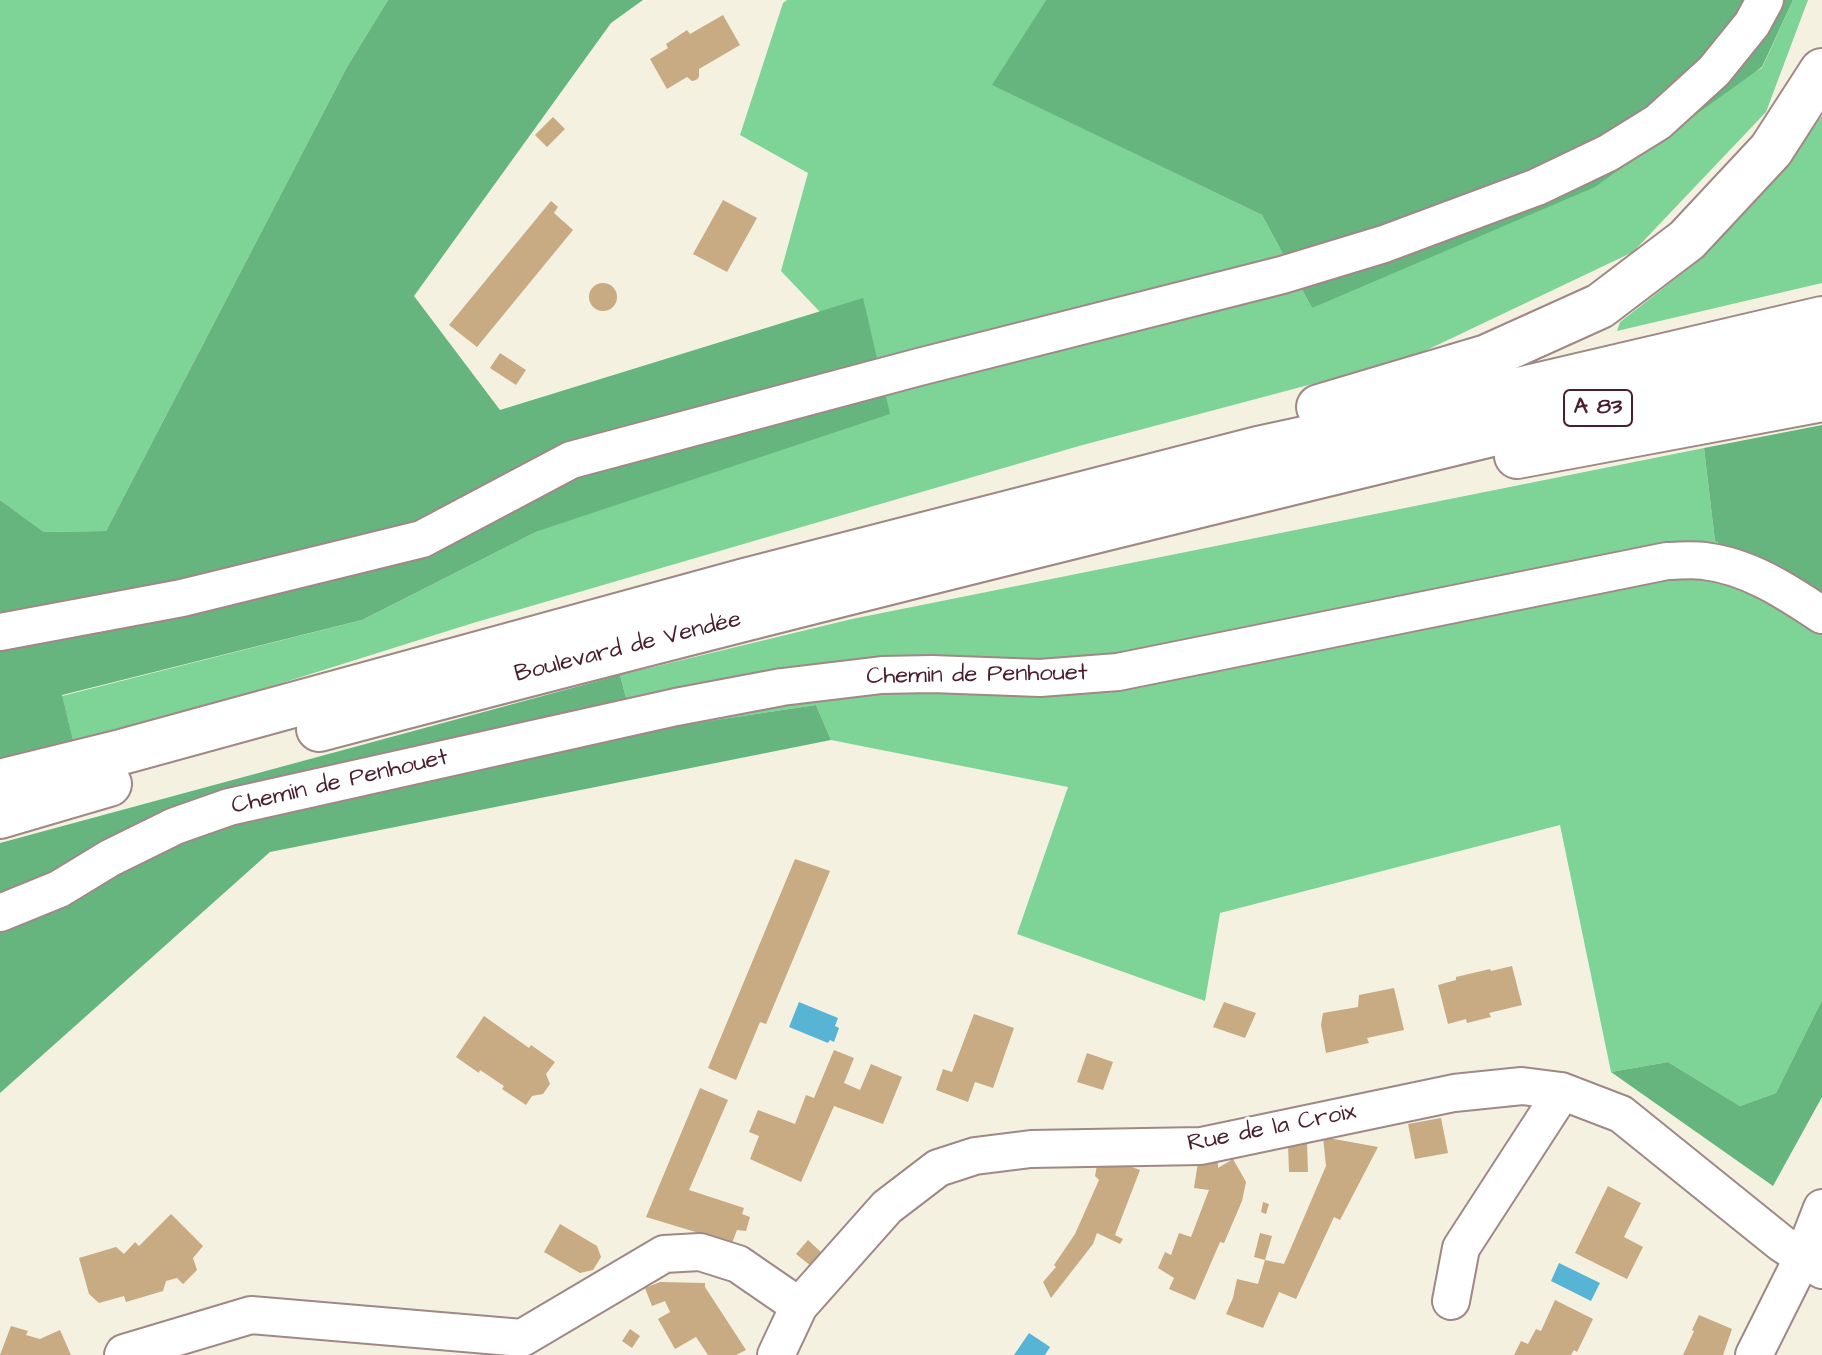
<!DOCTYPE html>
<meta charset="utf-8">
<style>
body{margin:0}
canvas{display:block;background:#f4f1e1}
</style>
<canvas width="1822" height="1355"></canvas>
<script>
const g = document.querySelector('canvas').getContext('2d');
g.lineJoin = 'round';
function fillPath(path, color) {
  g.fillStyle = color;
  g.fill(path, 'evenodd');
}
function trace(path, color, width, dash) {
  g.strokeStyle = color;
  g.lineWidth = width;
  g.lineCap = dash ? 'butt' : 'round';
  g.setLineDash(dash || []);
  g.stroke(path);
}
function drawText(font, color, halo, rows, align = 'center') {
  g.font = font + ' "Architects Daughter",sans-serif';
  g.lineWidth = 6;
  g.setLineDash([]);
  g.textBaseline = 'middle';
  g.strokeStyle = halo;
  g.fillStyle = color;
  for (const [text, x, y, turn = 0] of rows) {
    g.save();
    g.translate(x, y);
    g.rotate((+turn || 0) * Math.PI / 180);
    g.textAlign = isNaN(turn) ? turn : align;
    if (halo) g.strokeText(text, 0, 0);
    g.fillText(text, 0, 0);
    g.restore();
  }
}
fillPath(new Path2D(`
 M0 0H388L347 67 106 531 44 532 0 500Z
 M787 0H1046L993 85 1262 215 1312 308 1762 68 1793 0H1808L1766 112 1633 252 1410 358 1079 446 473 623 75 748 62 696 362 620 538 531 863 299 820 312 781 271 808 173 740 135 783 3Z
 M1822 116V283L1617 331 1620 322 1702 258 1778 177Z
 M1704 448 1715 541 1822 605V1000L1776 1093 1740 1106 1668 1062 1611 1072 1560 825 1220 913 1205 1001 1017 934 1068 787 831 740 816 705 635 732 620 675 852 619Z`), '#7ed396');
fillPath(new Path2D(`
 M388 0H643L611 23 414 296 500 410 863 298 890 414 538 531 362 620 62 695 75 748 0 769V500L44 532 106 531 347 67Z
 M1046 0H1793L1762 67 1595 187 1312 308 1262 215 992 85Z
 M1822 425V605L1715 541 1704 448Z
 M620 675 635 732 816 705 831 740 270 852 0 1093V843Z
 M1822 1000V1097L1773 1186 1611 1072 1668 1062 1740 1106 1776 1093Z`), '#66b57f');
fillPath(new Path2D(`
 M799 1002 838 1018 835 1026 839 1028 834 1042 830 1040 828 1043 789 1027Z
 M1559 1263 1600 1283 1591 1301 1551 1281Z
 M1029 1333 1050 1347 1045 1355H1014Z`), '#57b4d5');
fillPath(new Path2D(`
 M723 15 740 45 699 69V77L696 80 692 81 687 77 667 89 650 59 668 48 666 44 687 30 690 34Z
 M553 117 565 129 547 147 535 135Z
 M723 200 757 218 727 272 693 254Z
 M551 201 558 207 554 213 573 230 477 347 449 325Z
 M589 297a14 14 0 1 1 28 0a14 14 0 1 1-28 0Z
 M500 353 526 370 516 385 490 368Z
 M795 859 830 871 766 1024 760 1022 736 1080 708 1068Z
 M1512 966 1522 1005 1489 1013 1491 1017 1467 1023 1466 1019 1448 1024 1438 985 1456 980V977L1490 969 1491 971Z
 M1394 988 1404 1030 1367 1038 1369 1043 1326 1053 1321 1025 1323 1013 1358 1007 1359 995Z
 M1224 1002 1256 1013 1245 1038 1213 1027Z
 M974 1014 1014 1028 993 1088 975 1082 968 1102 936 1090 943 1069 952 1072Z
 M484 1016 529 1048 531 1045 555 1062 546 1074 550 1084 543 1094 532 1096 526 1105 502 1089 504 1086 480 1070 479 1073 456 1057Z
 M834 1050 854 1058 844 1083 860 1090 871 1064 902 1077 883 1124 834 1106 801 1182 750 1159 759 1136 749 1132 758 1110 795 1124 806 1095 814 1098Z
 M1087 1053 1113 1062 1103 1090 1077 1082Z
 M700 1088 728 1100 689 1190 744 1208 742 1214 750 1217 746 1231 737 1230 732 1243 646 1217Z
 M1441 1118 1448 1153 1415 1159 1408 1124Z
 M1323 1137 1378 1147 1340 1220 1334 1217 1296 1299 1279 1292 1263 1328 1226 1314 1233 1298 1237 1279 1258 1284 1265 1260 1284 1264 1326 1166Z
 M1288 1143H1307L1308 1172H1289Z
 M1233 1159 1246 1182 1242 1201 1224 1243 1220 1242 1195 1300 1169 1289 1174 1278 1158 1268 1165 1252 1171 1255 1179 1233 1191 1237 1209 1190 1194 1188 1198 1162 1218 1163V1168Z
 M1118 1162 1140 1170 1115 1235 1123 1239 1120 1244 1097 1233 1093 1244 1051 1298 1043 1282 1056 1267 1054 1265 1075 1234 1099 1180 1095 1176 1097 1165Z
 M1608 1186 1641 1203 1624 1237 1643 1247 1627 1279 1575 1253Z
 M1263 1202 1269 1204 1266 1214 1261 1212Z
 M171 1214 203 1246 193 1258 197 1270 183 1284 177 1278 166 1281 163 1291 126 1302 124 1296 99 1303 89 1294 79 1258 116 1247 124 1254 135 1242 139 1246Z
 M560 1224 597 1246 601 1257 593 1270 580 1273 544 1252Z
 M1260 1233 1272 1236 1265 1260 1254 1257Z
 M808 1240 823 1254 811 1266 796 1254Z
 M660 1282 705 1283V1287L746 1350 736 1355H708L696 1337 675 1349 658 1319 670 1312 665 1301 652 1306 645 1288Z
 M1555 1300 1593 1319 1577 1352 1574 1350 1571 1355H1514L1521 1341 1528 1344 1536 1329 1541 1331Z
 M1699 1315 1732 1329 1723 1355H1683L1694 1331 1692 1330Z
 M11 1326 28 1331 26 1335 40 1339 60 1330 71 1355H0Z
 M630 1329 640 1336 632 1348 622 1341Z`), '#c8aa83');
const minor = new Path2D(`
 M0 632 182 598 422 539 571 460 919 367 1282 275 1384 244 1537 187 1608 153 1658 122 1714 71 1752 24 1765 0
 M0 913 59 889 110 858 175 826 229 807 676 707 782 687 882 675 932 674 1040 678 1118 672 1667 561C1679 561 1692 559 1704 561 1748 566 1786 591 1822 615
 M1451 1301 1461 1248 1553 1106 1561 1091
 M123 1355 124 1353 251 1315 522 1338 664 1254 700 1252 738 1264 799 1306
 M776 1355 799 1306 887 1207 938 1168 975 1156 1031 1149 1201 1146 1454 1093 1522 1086 1561 1091 1621 1114 1781 1243 1822 1270
 M1754 1355 1803 1257 1822 1208`);
const highway = new Path2D(`
 M1319 407 1487 357 1600 306 1687 240 1771 150 1822 71
 M1517 456 1822 399
 M319 729C818 597 1320 474 1822 355
 M0 782 125 751 745 581 1258 449 1369 425 1822 319
 M0 816 109 784`);
trace(minor, '#9f8886', 40);
trace(highway, '#9f8886', 48);
trace(minor, '#fff', 36);
trace(highway, '#fff', 44);
for (const [x, y, w] of [
 [1598,408,68]
]) {
  const box = new Path2D();
  box.roundRect(x - w / 2, y - 18, w, 36, 6);
  g.fillStyle = '#fff';
  g.fill(box);
  trace(box, '#4a1f2b', 2);
}
drawText('bold 22px', '#4a1f2b', null, [
 ["A 83",1598,408]
]);
drawText('24px', '#4a1f2b', '#fff', [
 ["Boulevard de Vendée",628,648,-14],
 ["Chemin de Penhouet",977,676,-1],
 ["Chemin de Penhouet",340,783,-13],
 ["Rue de la Croix",1272,1129,-11]
]);
</script>
